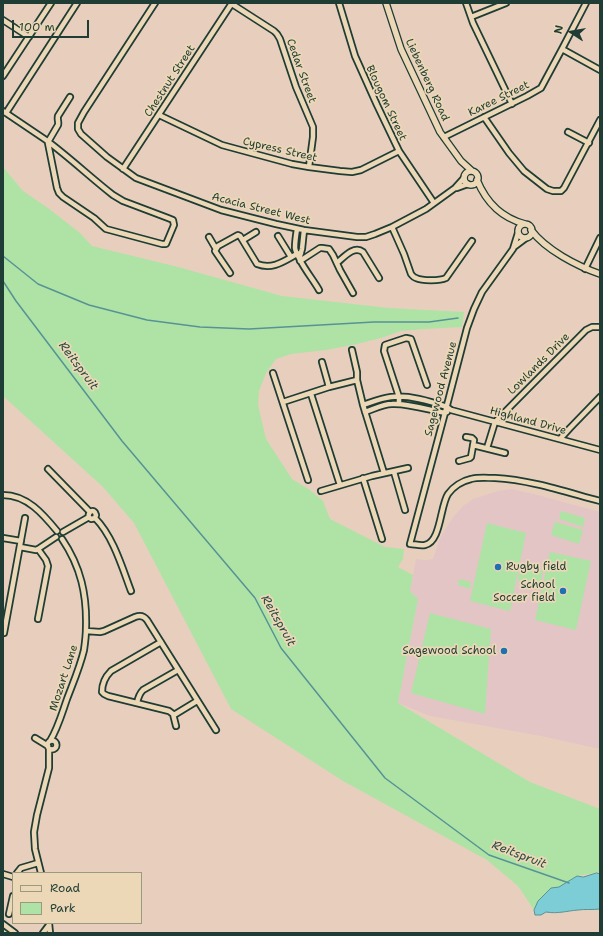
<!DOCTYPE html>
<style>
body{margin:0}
#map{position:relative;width:603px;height:936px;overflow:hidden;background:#e8cfbd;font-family:"Shantell Sans",sans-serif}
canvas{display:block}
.frame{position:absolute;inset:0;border:4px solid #1f3d34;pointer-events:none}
.legend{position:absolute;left:12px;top:872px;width:130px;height:52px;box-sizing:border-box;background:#ecd7b6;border:1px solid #9a9982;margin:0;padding:5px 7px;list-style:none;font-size:12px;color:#1f3d34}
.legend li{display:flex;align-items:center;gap:8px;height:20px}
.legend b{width:20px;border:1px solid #9a9982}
.north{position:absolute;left:551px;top:12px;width:40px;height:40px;-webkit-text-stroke:3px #ecd7b6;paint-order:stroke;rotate:282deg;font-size:11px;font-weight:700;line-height:16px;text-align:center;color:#1f3d34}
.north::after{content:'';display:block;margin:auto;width:14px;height:18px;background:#1f3d34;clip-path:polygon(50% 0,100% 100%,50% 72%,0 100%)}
.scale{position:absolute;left:12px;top:20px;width:77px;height:18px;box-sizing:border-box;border:2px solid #1f3d34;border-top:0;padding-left:5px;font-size:12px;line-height:14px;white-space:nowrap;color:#1f3d34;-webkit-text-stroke:3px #ecd7b6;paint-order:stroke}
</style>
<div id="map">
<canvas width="603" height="936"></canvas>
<div class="frame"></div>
<ul class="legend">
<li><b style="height:5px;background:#ecd7b6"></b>Road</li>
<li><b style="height:11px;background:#aee3a5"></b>Park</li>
</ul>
<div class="north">N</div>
<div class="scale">100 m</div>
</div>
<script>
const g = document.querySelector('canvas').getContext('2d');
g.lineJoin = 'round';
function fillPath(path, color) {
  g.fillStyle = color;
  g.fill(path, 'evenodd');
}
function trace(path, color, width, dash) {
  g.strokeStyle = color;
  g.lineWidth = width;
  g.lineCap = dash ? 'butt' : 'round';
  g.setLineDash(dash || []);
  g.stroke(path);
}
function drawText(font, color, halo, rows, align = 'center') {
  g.font = font + ' "Shantell Sans",sans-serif';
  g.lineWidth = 3.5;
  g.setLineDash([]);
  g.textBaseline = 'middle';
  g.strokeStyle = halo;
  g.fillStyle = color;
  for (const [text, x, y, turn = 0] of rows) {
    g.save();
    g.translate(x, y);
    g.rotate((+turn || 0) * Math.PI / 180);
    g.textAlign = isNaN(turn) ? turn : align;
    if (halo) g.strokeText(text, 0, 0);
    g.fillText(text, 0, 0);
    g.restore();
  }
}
fillPath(new Path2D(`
 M512 489 534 494 600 512V749L541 736 430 716 398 703 418 599 410 591 416 559 426 560 433 559 440 538 446 528 454 516 463 506 473 499 498 491Z`), '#e3c5c5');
fillPath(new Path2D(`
 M3 167 23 191 48 208 80 233 92 246 178 267 282 296 389 308 464 312 462 327 425 329 401 331 381 338 357 344 326 350 291 354 276 359 266 373 259 391 258 405 266 439 292 479 310 490 323 501 330 519 385 547 404 549 403 559 398 567 413 575 410 591 418 599 398 703 530 782 600 809V872L577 876 570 880 534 910 518 886 487 860 343 781 231 709 134 523 103 487 3 396Z
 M561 511 585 518 583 527 559 519Z
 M555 522 583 530 579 544 551 535Z
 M487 523 526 533 510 611 470 601Z
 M550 552 591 561 576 630 535 620Z
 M521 564 543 570 540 587 518 581Z
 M459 579 471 582 470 589 458 585Z
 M430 613 491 629 485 714 411 693Z`), '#aee3a5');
const water = new Path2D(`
 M597 873 600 874V909C592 910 585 909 578 910 566 911 558 914 546 912L541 915H535L534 910 538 901 551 888 559 887 577 876 583 877Z`);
fillPath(water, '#7dcdd6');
trace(water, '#579395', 1);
trace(new Path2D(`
 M3 256 38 284 89 305 147 320 200 327 249 329 374 322H429L458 318
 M3 281 16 301 122 441 255 598 281 648 385 778 489 855 569 883`), '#579395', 1.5);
const minor = new Path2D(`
 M155 3 84 112 78 123V129L81 134 107 157 136 178 221 210 276 224 304 230 357 237H366L375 234 392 227 426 209 455 188 464 178
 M339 3 355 56 377 105 399 151 434 203
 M466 3 473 23 512 104
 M232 4 274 31 277 34 280 39 296 87 313 127V137L309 167
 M471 17 506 3
 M3 20 29 37
 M562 49 600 70
 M3 76 51 3
 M3 111 46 140C69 157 90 177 113 195L123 201 168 218 173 220 174 225 166 244H162L106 229 94 218 63 197 59 193 57 188 48 143V142L58 125C59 122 57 120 58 116L70 97
 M6 113 77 3
 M159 115 222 145 292 164 309 167 340 171 352 172 361 170 399 151
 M484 117 509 153 524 171 547 189 553 191H561L564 188 600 120
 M568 132 589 143
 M444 137 527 96 541 88 562 49 586 3
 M123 169 232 3
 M457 188 468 184
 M392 227 404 254 411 274C413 276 413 277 416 278 422 281 440 281 446 278L472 241
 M297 229C296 235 295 242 295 248 297 260 313 279 319 290
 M518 233 513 249 482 292 474 309 467 328 446 409 410 544C414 544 420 546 425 545 441 542 440 506 448 494 453 487 462 481 471 479 478 477 487 478 495 478 531 480 566 492 600 501
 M278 236 291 257
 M209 237 216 249
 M243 240 256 232
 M514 247 526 238
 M300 256 302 249 304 230
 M300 261 320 248H322L329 249 333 255 340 270 353 293
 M337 263C344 257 354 245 363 252L379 278
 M585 269 600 238
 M230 273 215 251 218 246 238 235 240 236 257 264C273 270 284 261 297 254L301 253
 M352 350 357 372V380L363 405 384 473
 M322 362 329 387
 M273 373 308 480
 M311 394 340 485
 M283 402 329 387 357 380
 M399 404V397L384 351 385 345 406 338 411 339 427 385
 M363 405C372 402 381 398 391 397 409 395 429 401 447 407L451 410 600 450
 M365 412C374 409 383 404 392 404 408 403 429 410 445 413L447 412
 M560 439 570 428 600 397
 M473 445 505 453
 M487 448 495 422 586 330 592 327H600
 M459 461 470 458 471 457 474 440 472 438 466 437
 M48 469 90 512
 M394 472 405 510
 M363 478 382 539
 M321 491 372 476 408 468
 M3 495C27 495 43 514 57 531
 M95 518 96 515C95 511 93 510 90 512 88 515 88 517 91 519L95 518C113 536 122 567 131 591
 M63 532 89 517
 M3 538 21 541
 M20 547 36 550 38 549 56 537
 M38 619 48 566 46 560 38 549
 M86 631 100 632 104 631 135 617C140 615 144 616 147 620L216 730
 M4 633 25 518
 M161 642 111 671C106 676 102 684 102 692L104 694 108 696 169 711 173 714 176 726
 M137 703C138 698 139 694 143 690L178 670
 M174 715 197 701
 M35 738 48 746
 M47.5 745a4.5 4.5 0 1 1 9 0a4.5 4.5 0 1 1-9 0Z
 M50 741C58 728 62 713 67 699 73 683 80 667 84 650 85 643 86 636 86 628 87 595 81 567 62 539
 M17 873 21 868 38 863
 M41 873 35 849 34 832 37 815 49 768V749
 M3 874 13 877
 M9 914 13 896
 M49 923 50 933
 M3 924 15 933
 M43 933 49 925`);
const tertiary = new Path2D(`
 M386 3 401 49 440 132 461 161 472 171
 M464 178a7 7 0 1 1 14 0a7 7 0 1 1-14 0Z
 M477 180C486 202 502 218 525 224
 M518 231a7 7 0 1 1 14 0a7 7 0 1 1-14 0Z
 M531 230C546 250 577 266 600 274`);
trace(minor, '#1f3d34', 8);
trace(tertiary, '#1f3d34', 8);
trace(minor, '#ecd7b6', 4.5);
trace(tertiary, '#ecd7b6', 5.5);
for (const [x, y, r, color] of [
 [498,567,4,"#1f6fb2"],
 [563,591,4,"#1f6fb2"],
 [504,651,4,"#1f6fb2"]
]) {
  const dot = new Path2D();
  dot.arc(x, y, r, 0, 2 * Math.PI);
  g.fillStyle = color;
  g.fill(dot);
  trace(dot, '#ecd7b6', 1.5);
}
drawText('11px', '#1f3d34', '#ecd7b6', [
 ["Cedar Street",301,71,70],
 ["Liebenberg Road",427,80,65],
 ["Chestnut Street",170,81,-57],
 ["Karee Street",499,99,-26],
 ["Blougom Street",386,103,65],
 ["Cypress Street",280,150,13],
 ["Acacia Street West",261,209,14],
 ["Lowlands Drive",539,364,-45],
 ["Sagewood Avenue",441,389,-75],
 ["Highland Drive",528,421,15],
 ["Mozart Lane",64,678,-72]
]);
drawText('11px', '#1f3d34', '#ecd7b6', [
 ["Rugby field",506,567,"left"],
 ["School",555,585],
 ["Soccer field",555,598],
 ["Sagewood School",496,651]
], 'right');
drawText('italic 12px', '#284b44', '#ecd7b6', [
 ["Reitspruit",78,366,53],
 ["Reitspruit",278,621,60],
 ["Reitspruit",519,855,21]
]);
</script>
